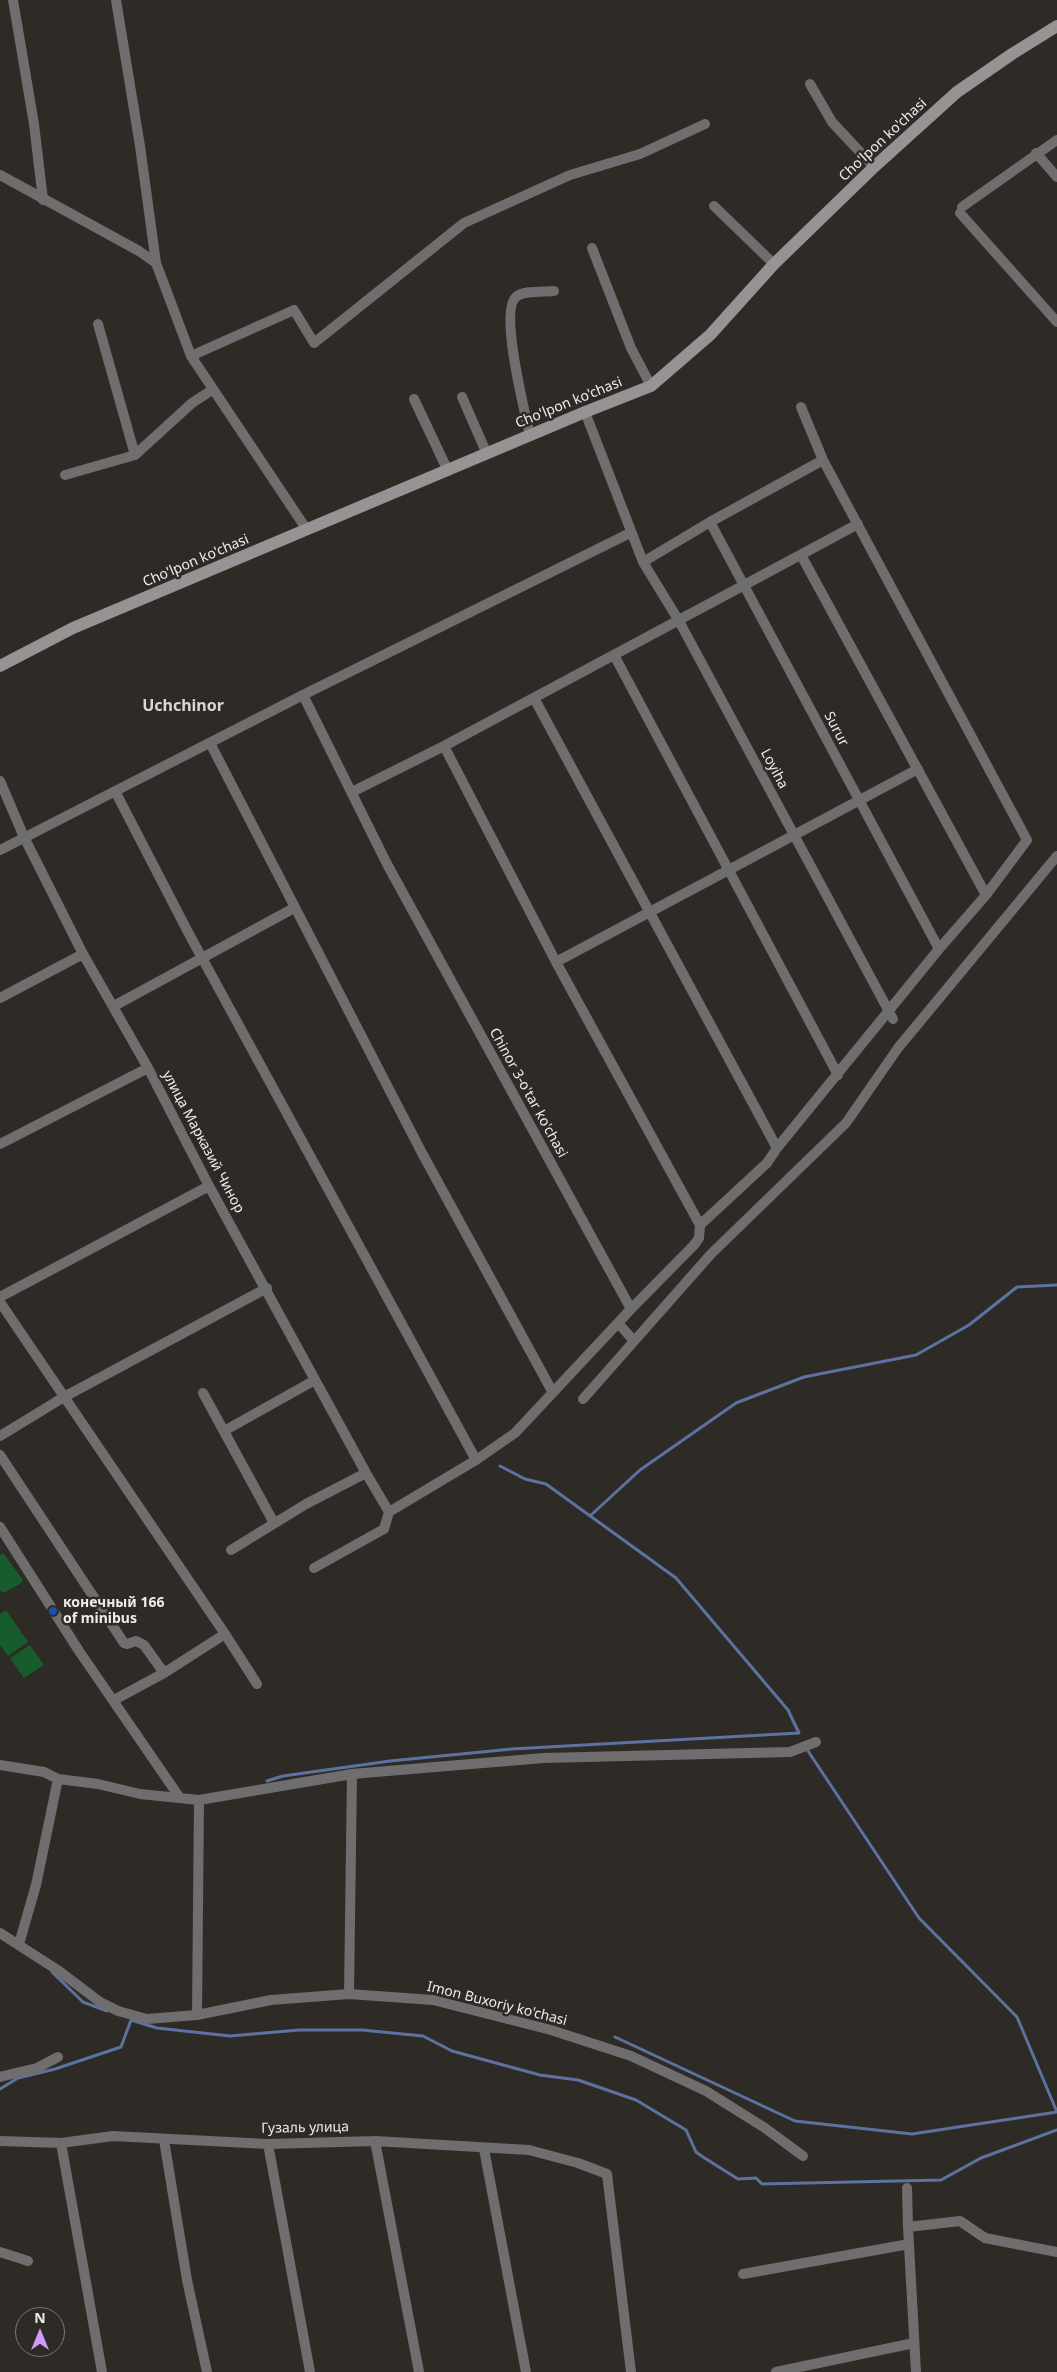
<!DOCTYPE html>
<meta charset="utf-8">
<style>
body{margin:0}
#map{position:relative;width:1057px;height:2372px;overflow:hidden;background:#2e2b27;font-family:"Noto Sans",sans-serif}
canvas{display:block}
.north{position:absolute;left:15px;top:2307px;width:50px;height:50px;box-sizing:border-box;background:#2e2b27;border:1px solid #7b7875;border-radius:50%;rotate:0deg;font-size:14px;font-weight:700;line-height:20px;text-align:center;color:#eeece9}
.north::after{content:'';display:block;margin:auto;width:18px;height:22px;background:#d09dfe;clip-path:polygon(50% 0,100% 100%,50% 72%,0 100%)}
</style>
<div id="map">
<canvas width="1057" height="2372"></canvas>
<div class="north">N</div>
</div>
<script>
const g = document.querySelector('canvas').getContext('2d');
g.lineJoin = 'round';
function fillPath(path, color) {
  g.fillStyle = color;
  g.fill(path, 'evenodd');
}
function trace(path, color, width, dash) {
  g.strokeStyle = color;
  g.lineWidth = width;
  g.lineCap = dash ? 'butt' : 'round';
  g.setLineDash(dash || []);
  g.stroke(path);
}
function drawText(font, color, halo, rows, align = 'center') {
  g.font = font + ' "Noto Sans",sans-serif';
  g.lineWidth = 5;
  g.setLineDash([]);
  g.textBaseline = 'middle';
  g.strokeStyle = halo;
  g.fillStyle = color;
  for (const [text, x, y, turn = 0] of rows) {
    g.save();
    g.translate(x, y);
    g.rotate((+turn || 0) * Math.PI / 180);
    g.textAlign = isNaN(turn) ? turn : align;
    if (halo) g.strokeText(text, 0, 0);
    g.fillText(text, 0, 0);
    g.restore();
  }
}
fillPath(new Path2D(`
 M3 1553 23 1580 20 1584 3 1593 0 1590V1555Z
 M6 1610 28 1642 8 1656 0 1645V1614Z
 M30 1645 44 1665 24 1678 10 1658Z`), '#175c2d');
trace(new Path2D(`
 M590 1516 640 1470 736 1403 804 1377 916 1355 969 1325 1017 1287 1057 1285
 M808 1751 919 1918 1017 2017 1057 2112
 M267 1781 283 1776 390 1761 512 1749 799 1733 788 1710 676 1578 546 1484 525 1479 500 1466
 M52 1972 83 2002 107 2011
 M615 2037 795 2121 912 2134 1057 2112
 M0 2089 18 2078 55 2069 121 2047 131 2020 157 2028 230 2036 299 2030H362L423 2036 452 2051 540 2075 578 2080 636 2100 686 2130 696 2152 703 2157 738 2179 756 2178 762 2184 941 2180 981 2158 1057 2130`), '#5d72a0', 3);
trace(new Path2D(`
 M13 0 34 124 43 200
 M116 0 140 146 156 263
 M810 84 832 122 874 167
 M1036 153 1057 177
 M0 175 139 251 156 263 191 356 307 530
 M714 206 774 264
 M962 207 1057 140
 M960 213 1057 322
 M592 248 631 348 651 386
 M98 324 135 455
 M191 356 294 310 314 343 464 223 570 175 640 154 705 124
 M462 397 487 454
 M414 399 448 471
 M585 412 643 562 679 621 893 1019
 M530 436C525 412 499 311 516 297 523 290 544 292 554 291
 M65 475 135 455 192 403 212 390
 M710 522 939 949
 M801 555 986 895
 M643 562 710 522 823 460
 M614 655 838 1075
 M303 695 387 864 631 1309 515 1433 476 1460 389 1512 384 1529 314 1568
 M534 698 777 1148
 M210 743 422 1153 552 1391
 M444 746 556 962 700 1225 699 1238 694 1245 631 1309
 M0 781 24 837 83 954 148 1068 209 1186 366 1473 389 1512
 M115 791 189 934 476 1460
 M352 792 444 746 858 524
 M0 850 303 695 630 533
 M556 962 918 769
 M0 998 83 954
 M114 1006 294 908
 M0 1144 148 1068
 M700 1225 767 1163 777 1148 939 949 986 895 1027 840 823 460 801 407
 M0 1297 209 1186
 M0 1302 225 1634 164 1673 114 1700
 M618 1323 634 1341
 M203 1393 274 1523
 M583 1399 711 1254 846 1123 898 1048 1057 856
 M224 1431 315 1380
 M0 1436 64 1397 267 1288
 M0 1455 124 1643 127 1644 136 1641 144 1645 164 1673
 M0 1527 79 1651 180 1798
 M231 1550 306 1504 366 1473
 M225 1634 257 1684
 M0 1765 44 1772 58 1779 98 1784 140 1794 199 1800 352 1774 447 1766 544 1758 790 1752 816 1742
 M0 1933 59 1971 100 2002 118 2011 147 2019 197 2015 271 2000 349 1994 433 2000 551 2030 631 2056 706 2091 765 2128 803 2156
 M19 1944 36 1885 58 1779
 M349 1994 352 1774
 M197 2015 199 1800
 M0 2077 37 2068 58 2057
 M164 2140 187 2280 207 2372
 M0 2141 61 2143 113 2136 268 2144 375 2141 529 2150 578 2163 607 2174 631 2372
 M375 2141 419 2372
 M61 2143 102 2372
 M268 2144 310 2372
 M484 2149 526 2372
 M907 2188 908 2227
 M0 2252 28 2261
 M743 2274 909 2244
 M776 2372 914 2343
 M916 2372 908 2227 960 2221 985 2238 1057 2252`), '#706d6e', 10);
trace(new Path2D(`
 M0 666 73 628 585 412 651 386 710 335 774 264 874 167 957 92 1012 54 1057 26`), '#979293', 12);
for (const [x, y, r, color] of [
 [53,1611,5,"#1a4fb4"]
]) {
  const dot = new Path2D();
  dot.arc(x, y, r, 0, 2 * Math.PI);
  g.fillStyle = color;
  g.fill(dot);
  trace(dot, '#2e2b27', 2);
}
drawText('14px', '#eeece9', '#2e2b27', [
 ["Cho'lpon ko'chasi",883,140,-43],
 ["Cho'lpon ko'chasi",569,403,-22],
 ["Cho'lpon ko'chasi",196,561,-23],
 ["Surur",836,729,62],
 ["Loyiha",774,769,62],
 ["Chinor 3-o'tar ko'chasi",528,1093,61],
 ["улица Марказий Чинор",203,1142,62],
 ["Imon Buxoriy ko'chasi",497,2004,14],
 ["Гузаль улица",305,2128,-1]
]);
drawText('bold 14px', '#eeece9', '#2e2b27', [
 ["конечный 166",63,1603],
 ["of minibus",63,1619]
], 'left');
drawText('bold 16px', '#dbd6d1', '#2e2b27', [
 ["Uchchinor",183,706]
]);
</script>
